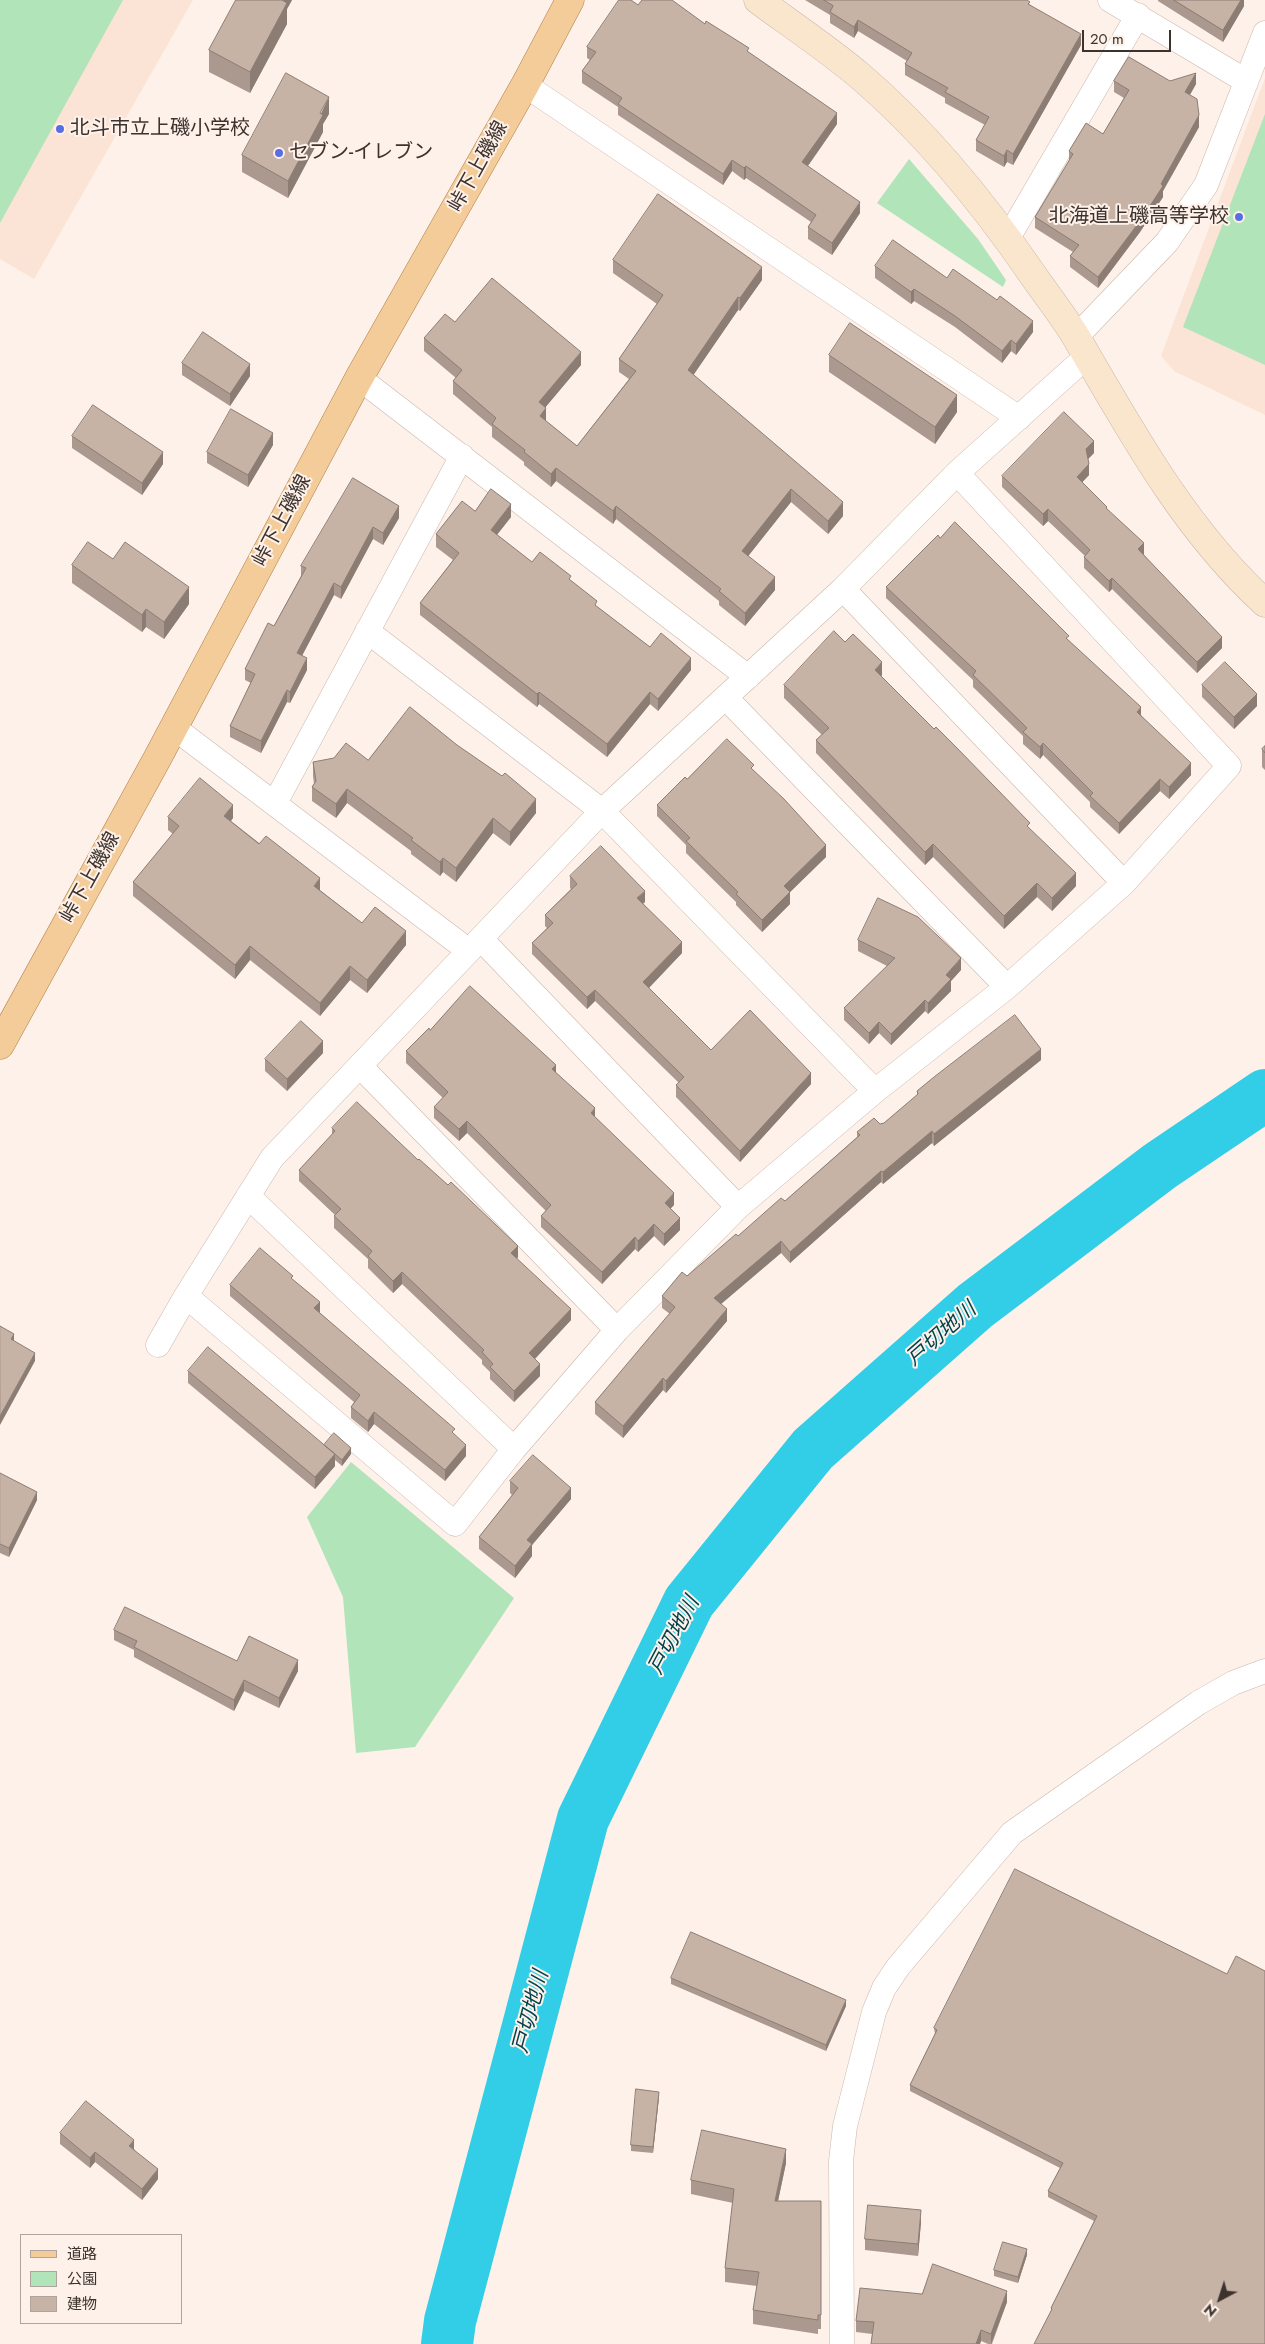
<!DOCTYPE html>
<meta charset="utf-8">
<style>
body{margin:0}
#map{position:relative;width:1265px;height:2344px;overflow:hidden;background:#fef1e9;font-family:Jost,"Noto Sans JP",sans-serif}
canvas{display:block}
.legend{position:absolute;left:20px;top:2234px;width:162px;height:90px;box-sizing:border-box;background:#fef1e9;border:1px solid #b0a59e;margin:0;padding:6px 9px;list-style:none;font-size:15px;color:#3c332e}
.legend li{display:flex;align-items:center;gap:10px;height:25px}
.legend b{width:25px;border:1px solid #b0a59e}
.north{position:absolute;left:1195px;top:2274px;width:50px;height:50px;-webkit-text-stroke:4px #fef1e9;paint-order:stroke;rotate:220deg;font-size:14px;font-weight:700;line-height:20px;text-align:center;color:#3c332e}
.north::after{content:'';display:block;margin:auto;width:18px;height:22px;background:#3c332e;clip-path:polygon(50% 0,100% 100%,50% 72%,0 100%)}
.scale{position:absolute;left:1082px;top:30px;width:89px;height:22px;box-sizing:border-box;border:2px solid #3c332e;border-top:0;padding-left:6px;font-size:15px;line-height:18px;white-space:nowrap;color:#3c332e;-webkit-text-stroke:4px #fef1e9;paint-order:stroke}
</style>
<div id="map">
<canvas width="1265" height="2344"></canvas>
<ul class="legend">
<li><b style="height:6px;background:#f3cc9a"></b>道路</li>
<li><b style="height:14px;background:#b2e4b9"></b>公園</li>
<li><b style="height:14px;background:#c7b2a6"></b>建物</li>
</ul>
<div class="north">N</div>
<div class="scale">20 m</div>
</div>
<script>
const g = document.querySelector('canvas').getContext('2d');
g.lineJoin = 'round';
function fillPath(path, color) {
  g.fillStyle = color;
  g.fill(path, 'evenodd');
}
function trace(path, color, width, dash) {
  g.strokeStyle = color;
  g.lineWidth = width;
  g.lineCap = dash ? 'butt' : 'round';
  g.setLineDash(dash || []);
  g.stroke(path);
}
function drawText(font, color, halo, rows, align = 'center') {
  g.font = font + ' Jost,"Noto Sans JP",sans-serif';
  g.lineWidth = 4;
  g.setLineDash([]);
  g.textBaseline = 'middle';
  g.strokeStyle = halo;
  g.fillStyle = color;
  for (const [text, x, y, turn = 0] of rows) {
    g.save();
    g.translate(x, y);
    g.rotate((+turn || 0) * Math.PI / 180);
    g.textAlign = isNaN(turn) ? turn : align;
    if (halo) g.strokeText(text, 0, 0);
    g.fillText(text, 0, 0);
    g.restore();
  }
}
fillPath(new Path2D(`
 M0 0H193L34 279 0 259Z
 M1265 78V415L1174 371 1161 356Z`), '#fbe3d6');
fillPath(new Path2D(`
 M0 0H123L0 223Z
 M1265 114V365L1183 327Z
 M909 159 978 239 1006 280 1003 287 877 203Z
 M351 1462 514 1598 415 1747 356 1753 343 1597 307 1517Z`), '#b2e4b9');
trace(new Path2D(`
 M447 2344 450 2321 583 1819 689 1602 813 1449 975 1306 1160 1166 1265 1095`), '#32cde6', 52);
const street = new Path2D(`
 M1110 0 1246 81
 M525 85 1019 418
 M1008 238 1138 15
 M1076 337 1167 242 1206 185 1265 33
 M359 378 748 677
 M843 589 1124 883
 M367 631 602 811 875 1091
 M726 698 1007 987
 M173 727 469 951
 M275 803 462 456
 M481 939 738 1207
 M360 1066 617 1330
 M248 1196 514 1449
 M186 1296 455 1524 514 1449 617 1330 738 1207 875 1091 1007 987 1124 883 1229 766 957 473
 M158 1345 186 1296 272 1158 602 811 843 589 957 473 1086 357
 M842 2344 841 2161 845 2126 874 2012 884 1988 898 1967 1012 1833 1198 1703 1233 1683 1265 1671`);
const secondary = new Path2D(`
 M758 0C792 25 828 49 860 76 928 134 985 205 1035 278 1049 298 1064 317 1076 337 1131 431 1184 529 1265 603`);
const primary = new Path2D(`
 M0 1045 157 759 359 378 525 85 570 0`);
trace(street, '#cbb6aa', 25);
trace(secondary, '#cbb6aa', 29);
trace(primary, '#ae8049', 29);
trace(street, '#fff', 24);
trace(secondary, '#f9e6cd', 28);
trace(primary, '#f3cc9a', 28);
fillPath(new Path2D(`
 M236 0H292L287 9V24L250 93 209 72V50Z
 M805 0H1027L1030 5 1081 45 1013 165 1007 162 1004 167 976 151V140L985 125 945 103V98L905 75V64L907 61 858 31 854 38 830 23V15Z
 M1158 0H1244V6L1223 42 1158 1Z
 M638 5 705 24 749 53 837 124 808 166 860 213 832 255 808 239V227L811 222 746 178 744 180 732 171 723 185 618 115V107L582 83V71L590 60 587 58V47Z
 M1114 81H1170L1196 84 1190 95 1199 127 1163 191V197L1140 232 1098 288 1070 267V256L1073 252 1035 228V217L1069 161V151L1103 134 1124 98 1114 92Z
 M329 114 323 124V132L288 198 242 172V155Z
 M613 260 762 280 740 311 738 310 693 375 843 516 828 534 791 502 748 556 775 590 745 626 719 605V601L616 519 613 524 556 481 551 487 524 465V462L492 437V427L453 394V381L456 378 424 351V338L455 322 581 365 545 407 546 421 577 446 629 379 619 372V359L657 304 613 273Z
 M875 266 947 278 1033 332 1016 355 1011 351 1002 363 955 327 914 301 911 304 875 278Z
 M829 355 957 412 935 444 829 372Z
 M182 363 250 376 230 406 182 375Z
 M72 436 163 464 142 495 72 448Z
 M273 445 248 487 207 463V452Z
 M1094 453 1088 459 1089 475 1082 482 1107 509 1144 554V555L1222 648 1197 673 1112 589 1109 592 1084 568V557L1085 556 1048 521 1043 526 1002 487V476Z
 M399 506V518L383 545 373 539 341 599 334 595 302 656 307 670 290 703 287 702 261 753 230 737V726L251 683 245 680V669L274 626 301 576V566Z
 M475 511 511 517 497 535 532 562 571 581 597 607 650 647 691 670 658 711 650 704 607 757 539 704 537 707 420 615V603L453 560 436 547V534Z
 M940 538 1069 641 1141 715 1191 775 1169 799 1160 791 1119 834 1090 807V802L1043 755 1040 759 1023 744V736L973 687V680L886 598V587Z
 M113 559 189 604 164 639 146 627 142 632 72 583V565Z
 M845 642 882 675 881 676 1030 829 1076 886 1052 911 1037 897 1004 929 933 857 925 865 816 753V740L822 735 784 698V685Z
 M1202 685 1257 706 1234 729 1202 697Z
 M1265 746V770L1262 767V749Z
 M368 760 536 813 510 846 493 833 456 882 443 872 440 876 411 854V851L347 803 336 818 312 801V787L314 784 313 776V762Z
 M754 771 826 857 790 892V904L762 932 736 905V902L686 853V845L657 816V805L687 779Z
 M168 817 233 818 231 821 362 923 406 945 367 993 350 980 320 1016 250 960 235 979 133 896V882L173 834 168 830Z
 M570 876 645 902 643 903 682 953 649 988 711 1050 811 1084 740 1162 676 1097V1085L679 1083 595 1001 587 1009 532 954V943L547 928 545 926V915L571 889 570 888Z
 M858 940 961 970 951 981V991L928 1014 925 1011 891 1045 879 1033 869 1044 844 1020V1008L887 966 858 951Z
 M430 1030 556 1073 674 1205 670 1209 680 1230 664 1246 654 1236 638 1252 635 1249 602 1284 541 1227V1216L546 1211 467 1133 459 1141 434 1118V1107L443 1098 406 1063V1051Z
 M323 1053 287 1091 265 1071V1059Z
 M1041 1060 934 1146 932 1143 883 1184 881 1182 790 1263 781 1253 721 1304 727 1321 666 1393 663 1390 623 1438 595 1414V1402L670 1314 662 1308V1296L738 1236 785 1201 857 1137V1132L884 1123 917 1096V1091Z
 M332 1128 518 1257 517 1259 571 1320 535 1359 540 1376 514 1402 490 1379V1372L482 1364V1360L402 1284 393 1293 368 1268V1259L334 1228V1216L335 1215 299 1181V1170L332 1135Z
 M293 1280 320 1313 455 1435 466 1456 445 1481 374 1424 368 1432 351 1418V1407L354 1402 230 1296V1285Z
 M188 1371 324 1445 351 1454 342 1466 335 1460V1466L315 1489 188 1383Z
 M0 1473 37 1500 9 1557 0 1553Z
 M510 1481 571 1499 532 1545V1556L515 1578 479 1549V1537L512 1495 510 1493Z
 M114 1630 237 1661 298 1671 279 1708 244 1691 234 1711 134 1657V1650L114 1640Z
 M1227 1974 1051 2312V2308L1094 2221 1048 2197V2191L1060 2168 910 2091V2085L935 2034 934 2028Z
 M671 1978 846 2006 826 2051 671 1984Z
 M659 2097 653 2153 631 2151V2145Z
 M60 2133 134 2149 158 2179 142 2200 95 2162 90 2168 60 2144Z
 M786 2163 778 2201 821 2315V2329H818V2334L753 2324V2310L757 2286 725 2282V2268L733 2203 691 2194V2180Z
 M921 2222 918 2256 865 2250V2239Z
 M1027 2255 1018 2283 994 2276V2270Z
 M1007 2302 992 2344H988L981 2341 980 2344H871L872 2334 856 2332V2321Z`), '#ab998f');
fillPath(new Path2D(`
 M281 0H292L287 9V24L250 93V72Z
 M1241 0H1244V6L1223 42V30Z
 M858 20V31L854 38V27Z
 M1081 34V45L1013 165V154Z
 M1196 73V84L1185 103V92Z
 M329 97V114L323 124V132L288 198V181Z
 M837 113V124L802 174V162Z
 M1199 115V127L1163 191V197L1140 232 1098 288V277L1161 184Z
 M1007 150V162L1004 167V156Z
 M732 160V171L723 185V174Z
 M746 166V178L744 180V168Z
 M860 202V213L832 255V243Z
 M762 267V280L740 311V298Z
 M914 289V301L911 304V292Z
 M738 297V310L688 383V370Z
 M1033 321V332L1016 355V344Z
 M1011 340V351L1002 363V351Z
 M581 352V365L539 415V402Z
 M250 364V376L230 406V394Z
 M957 395V412L935 444V427Z
 M546 408V421L540 416Z
 M273 433V445L248 487V475Z
 M1094 441V453L1086 461V449Z
 M163 452V464L142 495V483Z
 M1089 464V475L1077 488V477Z
 M556 468V481L551 487V474Z
 M791 489V502L742 564V551Z
 M843 502V516L828 534V521Z
 M511 504V517L491 542V530Z
 M399 506V518L383 545V533Z
 M616 506V519L613 524V511Z
 M1048 509V521L1043 526V514Z
 M373 527V539L341 599V587Z
 M1144 543V554L1138 561V549Z
 M775 577V590L745 626V613Z
 M1112 578V589L1109 592V581Z
 M334 583V595L297 665V653Z
 M189 587V604L164 639V622Z
 M146 609V627L142 632V615Z
 M1222 637V648L1197 673V662Z
 M307 658V670L290 703V692Z
 M691 658V670L658 711V699Z
 M882 662V675L875 683V670Z
 M287 690V702L261 753V741Z
 M539 692V704L537 707V694Z
 M650 692V704L607 757V744Z
 M1257 694V706L1234 729V717Z
 M1141 707V719L1137 712Z
 M1043 743V755L1040 759V747Z
 M1191 763V775L1169 799V787Z
 M1160 779V791L1119 834V823Z
 M347 789V803L336 818V804Z
 M536 799V813L510 846V832Z
 M233 805V818L224 829V816Z
 M493 818V833L456 882V868Z
 M933 844V857L925 865V852Z
 M826 845V857L784 898V886Z
 M443 858V872L440 876V862Z
 M1076 873V886L1052 911V898Z
 M320 878V892L314 886Z
 M1037 883V897L1004 929V916Z
 M645 891V902L637 909V898Z
 M790 892V904L762 932V920Z
 M406 931V945L367 993V980Z
 M682 942V953L643 994V982Z
 M250 946V960L235 979V965Z
 M961 958V970L951 981V991L928 1014V1003L946 975Z
 M350 966V980L320 1016V1003Z
 M595 990V1001L587 1009V997Z
 M925 1000V1011L891 1045V1034Z
 M879 1022V1033L869 1044V1033Z
 M323 1041V1053L287 1091V1079Z
 M1041 1049V1060L934 1146V1134Z
 M556 1065V1076L552 1069Z
 M811 1073V1084L740 1162V1151Z
 M595 1108V1120L591 1113Z
 M467 1121V1133L459 1141V1129Z
 M932 1131V1143L883 1184V1172Z
 M881 1171V1182L790 1263V1252Z
 M674 1193V1205L665 1214V1203Z
 M680 1218V1230L664 1246V1234Z
 M654 1224V1236L638 1252V1241Z
 M635 1237V1249L602 1284V1272Z
 M781 1241V1253L714 1310V1298Z
 M518 1246V1257L511 1265V1253Z
 M402 1272V1284L393 1293V1281Z
 M320 1302V1313L314 1308Z
 M571 1309V1320L529 1365V1353Z
 M727 1309V1321L666 1393V1381Z
 M14 1334V1342L11 1339Z
 M35 1353V1361L0 1425V1416Z
 M540 1364V1376L514 1402V1391Z
 M663 1378V1390L623 1438V1426Z
 M374 1412V1424L368 1432V1421Z
 M466 1445V1456L445 1481V1470Z
 M351 1448V1454L342 1466V1460Z
 M335 1454V1466L315 1489V1477Z
 M571 1488V1499L532 1545V1556L515 1578V1566L527 1540Z
 M37 1492V1500L9 1557V1548Z
 M298 1660V1671L279 1708V1698Z
 M244 1680V1691L234 1711V1700Z
 M846 2000V2006L826 2051V2045Z
 M659 2092V2097L653 2153V2147Z
 M134 2140V2150L129 2146Z
 M786 2149V2163L775 2215V2201Z
 M95 2152V2162L90 2168V2158Z
 M158 2169V2179L142 2200V2189Z
 M921 2210V2222L918 2256V2244Z
 M1027 2249V2255L1018 2283V2277Z
 M1007 2291V2302L991 2344V2334Z
 M981 2330V2341L980 2344H976Z`), '#8b7d74');
const building = new Path2D(`
 M236 0H282L287 3 250 72 209 50Z
 M619 0H631L638 5 642 0H672L705 24 706 21 749 48 747 51 837 113 802 162 860 202 832 243 808 227 816 215 746 166 744 168 732 160 723 174 618 104 622 98 582 71 596 52 587 47Z
 M824 0H1027L1030 2 1028 4 1081 34 1013 154 1007 150 1004 156 976 140 989 117 945 92 948 88 905 64 912 53 858 20 854 27 830 12 833 6Z
 M1174 0H1241L1223 30Z
 M1129 57 1170 81 1196 73 1185 92 1197 99 1199 115 1161 184 1163 186 1140 221 1098 277 1070 256 1079 245 1035 217 1073 154 1069 151 1086 123 1103 134 1129 90 1114 81Z
 M286 73 329 97 320 113 323 115 288 181 242 155Z
 M658 194 762 267 740 298 738 297 688 370 843 502 828 521 791 489 742 551 775 577 745 613 719 591 721 589 616 506 613 511 556 468 551 474 524 452 525 450 492 424 496 418 453 381 462 370 424 338 445 314 455 322 492 278 581 352 539 402 546 408 540 416 577 446 636 371 619 359 663 295 613 260Z
 M893 240 947 278 953 269 997 300 1000 296 1033 321 1016 344 1011 340 1002 351 955 316 914 289 911 292 875 266Z
 M850 323 957 395 935 427 829 355Z
 M203 332 250 364 230 394 182 363Z
 M93 405 163 452 142 483 72 436Z
 M231 409 273 433 248 475 207 452Z
 M1064 412 1094 441 1086 449 1089 464 1077 477 1107 507 1106 508 1144 543 1138 549 1222 637 1197 662 1112 578 1109 581 1084 557 1090 550 1048 509 1043 514 1002 476Z
 M353 478 399 506 383 533 373 527 341 587 334 583 297 653 307 658 290 692 287 690 261 741 230 726 255 674 245 669 268 623 274 626 306 568 301 566Z
 M491 489 511 504 491 530 532 562 540 552 571 576 569 579 597 601 595 605 650 647 661 633 691 658 658 699 650 692 607 744 539 692 537 694 420 603 459 553 436 534 462 501 475 511Z
 M955 522 1069 636 1066 638 1141 707 1137 712 1191 763 1169 787 1160 779 1119 823 1090 796 1093 793 1043 743 1040 747 1023 732 1027 728 973 675 976 671 886 587 938 535 940 538Z
 M88 542 113 559 125 542 189 587 164 622 146 609 142 615 72 565Z
 M834 631 845 642 853 634 882 662 875 670 934 729 936 727 956 747 1030 823 1027 826 1076 873 1052 898 1037 883 1004 916 933 844 925 852 816 740 829 728 784 685Z
 M1225 662 1257 694 1234 717 1202 685Z
 M410 707 457 745 502 776 505 773 536 799 510 832 493 818 456 868 443 858 440 862 411 840 413 838 347 789 336 804 312 787 316 781 313 762 334 758 346 743 368 760Z
 M727 739 754 765 751 768 784 799 826 845 784 886 790 892 762 920 736 894 738 892 686 841 690 838 657 805 685 777 687 779Z
 M1265 746V753L1262 749Z
 M200 778 233 805 224 816 259 844 266 836 320 878 314 886 362 923 375 907 406 931 367 980 350 966 320 1003 250 946 235 965 133 882 179 826 168 817Z
 M601 846 645 891 637 898 682 942 643 982 711 1050 750 1010 811 1073 740 1151 676 1085 684 1077 595 990 587 997 532 943 553 923 545 915 577 884 570 876Z
 M878 898 918 917 961 958 946 975 951 979 928 1003 925 1000 891 1034 879 1022 869 1033 844 1008 895 958 858 940Z
 M470 986 556 1065 552 1069 595 1108 591 1113 674 1193 665 1203 680 1218 664 1234 654 1224 638 1241 635 1237 602 1272 541 1216 551 1205 467 1121 459 1129 434 1107 448 1092 406 1051 429 1028 430 1030Z
 M1015 1015 1041 1049 934 1134 932 1131 883 1172 881 1171 790 1252 781 1241 714 1298 727 1309 666 1381 663 1378 623 1426 595 1402 675 1307 662 1296 682 1272 687 1276 736 1234 738 1236 781 1198 785 1201 860 1135 857 1132 874 1118 880 1124 884 1123 918 1094 917 1091 934 1077Z
 M301 1021 323 1041 287 1079 265 1059Z
 M357 1102 418 1160 419 1159 448 1185 451 1182 518 1246 511 1253 571 1309 529 1353 540 1364 514 1391 490 1367 493 1364 482 1352 484 1350 402 1272 393 1281 368 1256 372 1251 334 1216 341 1209 299 1170 335 1131 332 1128Z
 M260 1248 293 1276 291 1278 320 1302 314 1308 455 1429 452 1432 466 1445 445 1470 374 1412 368 1421 351 1407 360 1395 230 1285Z
 M0 1326 14 1334 11 1339 35 1353 0 1416Z
 M208 1347 335 1454 315 1477 188 1371Z
 M334 1433 351 1448 342 1460 324 1445Z
 M533 1455 571 1488 527 1540 532 1544 515 1566 479 1537 518 1488 510 1481Z
 M0 1473 37 1492 9 1548 0 1544Z
 M125 1607 237 1661 249 1636 298 1660 279 1698 244 1680 234 1700 134 1647 137 1641 114 1630Z
 M1015 1869 1227 1974 1236 1956 1265 1971V2344H1034L1052 2309 1051 2308 1097 2216 1048 2191 1063 2163 910 2085 937 2030 934 2028Z
 M691 1932 846 2000 826 2045 671 1978Z
 M636 2089 659 2092 653 2147 631 2145Z
 M86 2101 134 2140 129 2146 158 2169 142 2189 95 2152 90 2158 60 2133Z
 M702 2130 786 2149 775 2201H821V2315H818V2320L753 2310 759 2272 725 2268 734 2189 691 2180Z
 M868 2205 921 2210 918 2244 865 2239Z
 M1003 2242 1027 2249 1018 2277 994 2270Z
 M933 2264 1007 2291 991 2334 981 2330 976 2344H871L874 2322 856 2321 860 2288 922 2294Z`);
fillPath(building, '#c7b2a6');
trace(building, '#8b7d74', 1);
for (const [x, y, r, color] of [
 [60,129,5,"#586ee4"],
 [279,153,5,"#586ee4"],
 [1239,217,5,"#586ee4"]
]) {
  const dot = new Path2D();
  dot.arc(x, y, r, 0, 2 * Math.PI);
  g.fillStyle = color;
  g.fill(dot);
  trace(dot, '#fef1e9', 2);
}
drawText('20px', '#3c332e', '#fef1e9', [
 ["北斗市立上磯小学校",70,129],
 ["セブン-イレブン",289,153],
 ["北海道上磯高等学校",1229,217,"right"]
], 'left');
drawText('20px', '#3c332e', '#fef1e9', [
 ["峠下上磯線",479,167,-61],
 ["峠下上磯線",283,521,-62],
 ["峠下上磯線",91,878,-61]
]);
drawText('italic 21px', '#00434d', '#fef1e9', [
 ["戸切地川",942,1335,-41],
 ["戸切地川",675,1636,-62],
 ["戸切地川",532,2012,-75]
]);
</script>
